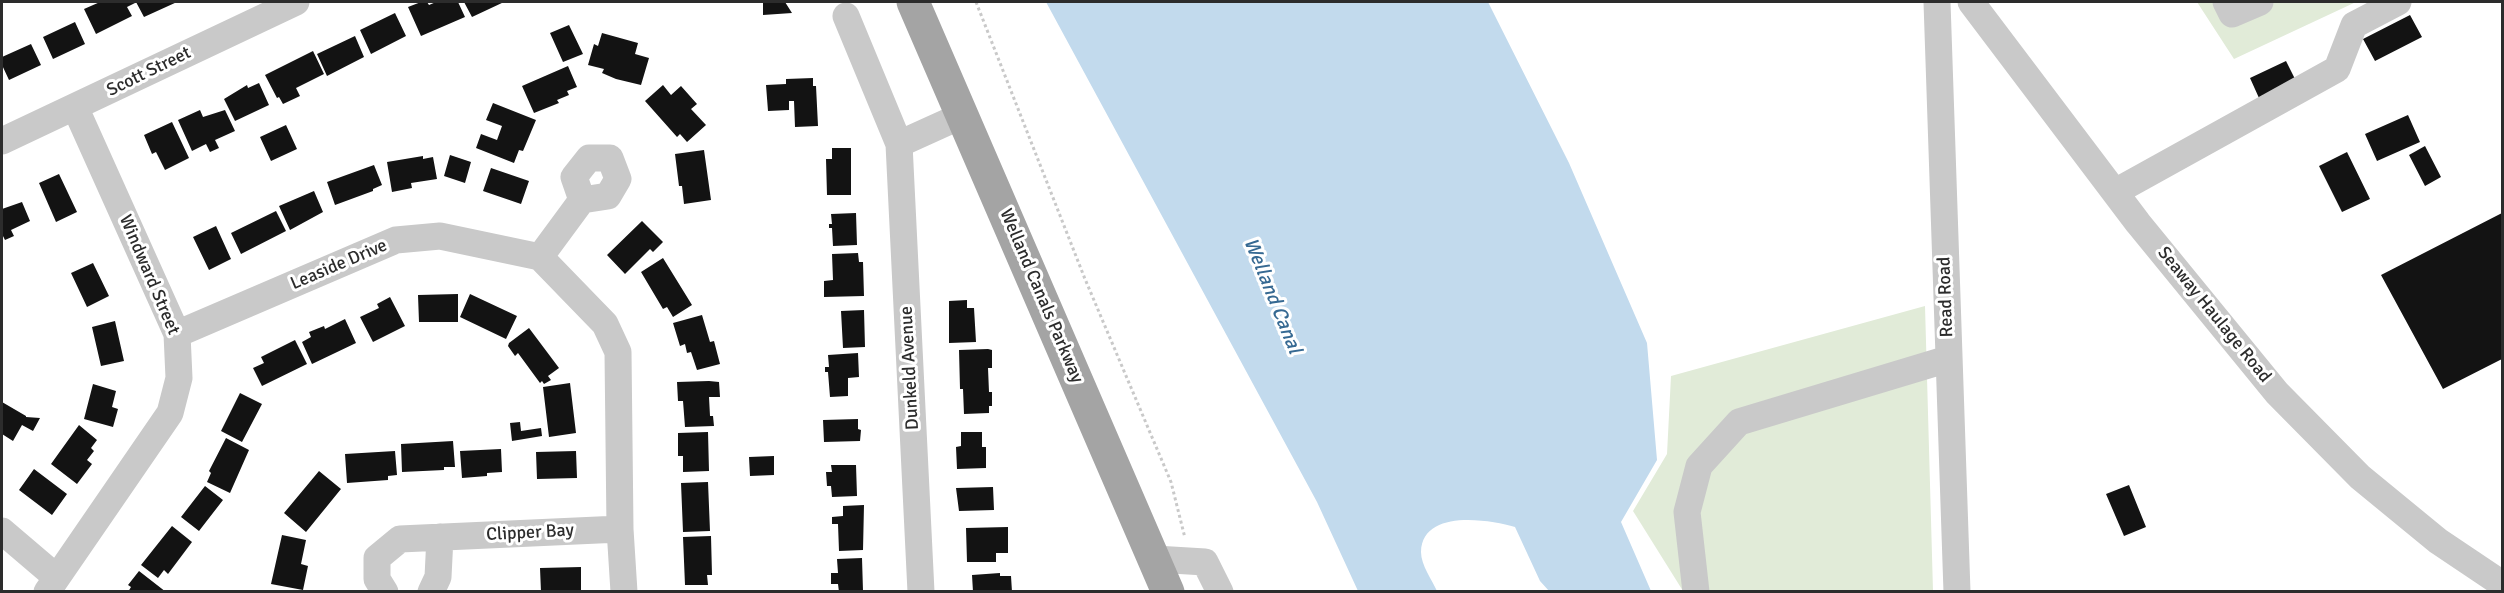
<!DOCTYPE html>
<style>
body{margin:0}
#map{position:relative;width:2504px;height:593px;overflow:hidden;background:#fff;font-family:Signika,sans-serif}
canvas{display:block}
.frame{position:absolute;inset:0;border:3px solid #2c2c2c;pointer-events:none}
</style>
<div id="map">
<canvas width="2504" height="593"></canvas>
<div class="frame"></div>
</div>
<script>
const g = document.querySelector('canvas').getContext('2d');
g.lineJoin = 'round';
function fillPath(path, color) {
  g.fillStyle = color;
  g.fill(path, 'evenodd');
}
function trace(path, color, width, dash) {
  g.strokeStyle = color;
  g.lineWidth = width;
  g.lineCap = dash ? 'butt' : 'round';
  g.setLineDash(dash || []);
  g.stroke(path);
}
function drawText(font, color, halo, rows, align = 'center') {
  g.font = font + ' Signika,sans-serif';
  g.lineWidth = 6;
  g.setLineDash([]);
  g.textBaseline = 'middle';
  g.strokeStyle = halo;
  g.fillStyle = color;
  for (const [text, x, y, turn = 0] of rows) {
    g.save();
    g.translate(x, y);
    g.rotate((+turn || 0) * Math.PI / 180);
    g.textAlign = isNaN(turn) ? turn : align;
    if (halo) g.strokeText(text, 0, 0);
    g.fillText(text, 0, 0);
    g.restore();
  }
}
fillPath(new Path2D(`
 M2197 2H2356L2234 59Z
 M1925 306 1933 591H1683L1633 511 1667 454 1671 376Z`), '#e1ebd8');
fillPath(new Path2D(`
 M1046 2H1488L1569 163 1647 343 1657 460 1621 522 1651 591H1549L1540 581 1515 527C1488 519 1422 509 1421 552 1421 565 1432 580 1437 591H1358L1317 502Z`), '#c2daed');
fillPath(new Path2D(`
 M100 2H134L135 3 127 7 132 16 96 34 84 9Z
 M136 2H177L144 17Z
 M421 2H427L429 5 436 2H458L465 17 421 36 408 7Z
 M464 2H504L472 17Z
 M763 2H785L792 13 763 15Z
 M395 13 406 36 371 54 360 30Z
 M2410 15 2422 37 2375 61 2363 39Z
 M75 22 85 44 53 59 43 37Z
 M569 25 583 54 563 62 550 33Z
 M602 33 638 43 635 54 649 58 641 85 616 79 602 73 604 69 588 65 594 44 598 46Z
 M355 36 364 57 327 76 317 54Z
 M31 44 41 65 9 80 2 65V57Z
 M313 51 324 74 296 88 300 96 283 104 279 97 277 98 265 75Z
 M2286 61 2296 81 2259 98 2250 78Z
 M568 66 577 87 567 91 569 95 557 100 559 103 534 113 522 86Z
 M813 78V86H816L818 126 795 127 794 101H789V110L768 111 766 85 786 84V79Z
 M259 83 269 105 235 121 224 99 247 85 248 88Z
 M663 85 671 95 681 86 697 104 691 109 706 125 687 142 680 134 677 137 645 101Z
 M493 103 536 120 523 151 519 150 514 163 476 148 481 134 497 140 502 126 486 120Z
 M200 110 203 117 225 110 235 131 215 140 219 148 210 152 206 144 192 151 178 120Z
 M2408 115 2420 142 2377 161 2365 134Z
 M172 122 189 158 165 170 156 152 152 154 144 135Z
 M286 125 297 149 271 161 260 137Z
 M2425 146 2441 177 2425 186 2409 155Z
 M832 148H851V195H827L826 159H832Z
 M704 150 711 200 684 204 682 186H679L675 154Z
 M2347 152 2370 199 2342 212 2319 166Z
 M450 155 471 162 465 183 444 176Z
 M423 156V159L433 157 437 179 411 183 412 188 392 192 387 162Z
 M374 165 382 185 373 189V191L335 205 327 182Z
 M491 168 529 181 521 204 483 191Z
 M59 174 77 212 56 222 39 183Z
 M314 191 323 212 290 230 279 206Z
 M22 202 30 221 11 230 14 236 5 240 2 234V209Z
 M276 211 286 231 241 254 231 233Z
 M856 213 857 245 833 246 832 228H829V224H832L831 214Z
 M2502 213V359L2443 389 2381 275Z
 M642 221 663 242 653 252 650 249 625 274 607 255Z
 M216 226 231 259 209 270 193 237Z
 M858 253 859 262H863L864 296 824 297V281L833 280 832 254Z
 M663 258 692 305 673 317 667 307 663 309 641 272Z
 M93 263 109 296 87 307 71 273Z
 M458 294V322H419L418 295Z
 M470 294 517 316 506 339 460 317Z
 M390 297 405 326 373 342 360 317 379 308 377 304Z
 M967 300V308H974L976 342 949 343V301Z
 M864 310 865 347 843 348 841 311Z
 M702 315 710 342 714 341 720 364 697 370 691 352 687 353 685 344 680 346 673 323Z
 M345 319 356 343 312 364 302 342 311 337 309 332 324 326 325 329Z
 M115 321 124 361 101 366 92 327Z
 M529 328 559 368 548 376 551 380 544 384 542 381 540 383 518 353 515 356 508 346 509 343Z
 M295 340 307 364 262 386 253 368 264 363 261 357Z
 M988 349 992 350V368H988L989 392H992V406H989V413L964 414 963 389H960L959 350Z
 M858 353 859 377 848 378V396L830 397 828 372H825V367H829L828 355Z
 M709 381 719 382 720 397H709L710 416H713L714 426 685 427 683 401H678L677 382Z
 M570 383 576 433 549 437 543 387Z
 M93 384 116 391 112 407 118 409 113 427 84 419Z
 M240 393 262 404 242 442 221 431Z
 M2 402 26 416V417L40 418 33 431 22 425 13 441 2 434Z
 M858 419V429L861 430 860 441 824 442 823 420Z
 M520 422 521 431 541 428 542 436 512 441 510 423Z
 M79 425 97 440 91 448 94 451 87 460 92 464 77 484 51 464Z
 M708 432 709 471 683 472V456H678V433Z
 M961 432H982V447H986V468L957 469 956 447 961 446Z
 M226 438 249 450 230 493 207 482 211 473 209 471Z
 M453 441 455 467H444V470L402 472 401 444Z
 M501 449 502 472 487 473V476L462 478 460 451Z
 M395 451 397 475 388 476V480L347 483 345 454Z
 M576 451 577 478 537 479 536 452Z
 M774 456V475L750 476 749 457Z
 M831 465H856L857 496 832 497 831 486H827L826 472H832Z
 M34 469 67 494 52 515 19 490Z
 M319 471 341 489 306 532 284 513Z
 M708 482 710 531 683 532 681 483Z
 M2129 485 2146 527 2124 536 2106 494Z
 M205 486 223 500 199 531 181 517Z
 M993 487 994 510 959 511 956 488Z
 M864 505 863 550 839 551 838 524H832V517L843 516V506Z
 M172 526 192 542 168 574 164 570 158 578 141 565Z
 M1008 527V553H996V562H967L966 528Z
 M282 535 306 540 301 564 308 566 303 590 271 584Z
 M711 536 712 575H707L708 585H685L683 537Z
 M862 558 863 591 839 592 838 584H831V573H838L837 559Z
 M581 567V592H541L540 568Z
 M139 571 166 592H128L131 587 128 585Z
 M1000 573V576H1011L1012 592H973L972 575Z`), '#131313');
trace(new Path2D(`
 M976 2 1085 279 1171 482 1185 538`), '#c9c9c9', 3, [3, 3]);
trace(new Path2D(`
 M1937 2 1957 592
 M1971 2 2138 223 2277 393 2360 477 2438 541 2502 584
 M2226 2 2232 14 2260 2
 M846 16 899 144 921 592
 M2 141 296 2
 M899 144 963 115
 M2115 192 2337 69 2354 25 2398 2
 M540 257 582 200 574 177 589 158H610L618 179 608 196 582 200
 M177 334 396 240 440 236 540 257 605 324 618 352 620 529 624 592
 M2 531 56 577
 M1155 559 1205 562 1220 592
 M47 592 170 413 179 378 177 334 75 107
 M385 592 377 579V558L400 539 620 529
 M431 592 438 577 440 537
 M1696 592 1687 512 1699 466 1739 422 1948 359`), '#c9c9c9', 27);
trace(new Path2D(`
 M913 2 1168 592`), '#a4a4a4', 33);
drawText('18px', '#2c2c2c', '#fff', [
 ["Scott Street",149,72,-26],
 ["Leaside Drive",339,265,-23],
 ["Windward Street",149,275,67],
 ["Welland Canals Parkway",1041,296,67],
 ["Read Road",1946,297,-92],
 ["Seaway Haulage Road",2214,315,51],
 ["Dunkeld Avenue",910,368,-93],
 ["Clipper Bay",530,533,-3]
]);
drawText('italic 20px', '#366992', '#fff', [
 ["Welland Canal",1272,296,68]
]);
</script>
